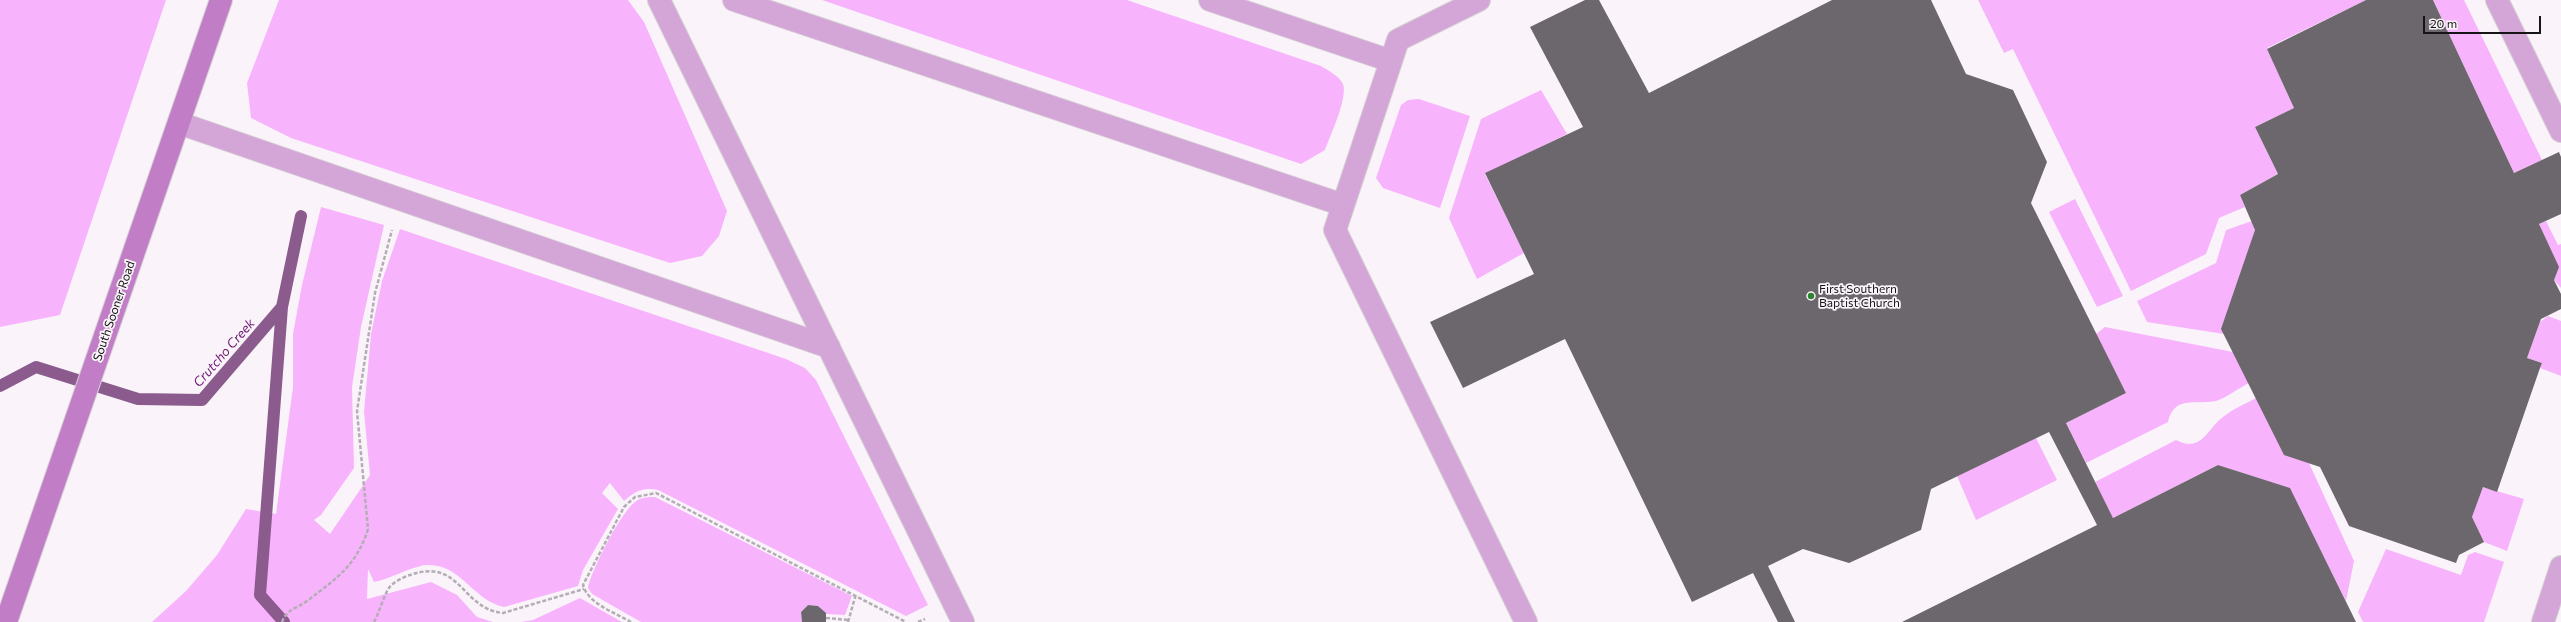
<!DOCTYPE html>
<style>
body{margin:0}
#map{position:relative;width:2561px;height:622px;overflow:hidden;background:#faf4fa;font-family:Commissioner,sans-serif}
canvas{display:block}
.scale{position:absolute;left:2423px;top:16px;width:118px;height:18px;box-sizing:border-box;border:2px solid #161416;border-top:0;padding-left:5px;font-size:12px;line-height:14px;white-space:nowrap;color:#161416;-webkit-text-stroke:3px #faf4fa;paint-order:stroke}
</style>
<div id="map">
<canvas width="2561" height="622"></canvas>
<div class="scale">20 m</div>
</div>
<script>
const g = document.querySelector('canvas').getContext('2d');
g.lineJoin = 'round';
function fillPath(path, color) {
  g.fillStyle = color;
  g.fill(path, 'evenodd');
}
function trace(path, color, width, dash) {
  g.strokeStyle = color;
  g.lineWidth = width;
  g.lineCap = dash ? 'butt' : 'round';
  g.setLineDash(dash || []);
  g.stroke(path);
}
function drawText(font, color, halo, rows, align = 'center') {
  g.font = font + ' Commissioner,sans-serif';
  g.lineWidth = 3.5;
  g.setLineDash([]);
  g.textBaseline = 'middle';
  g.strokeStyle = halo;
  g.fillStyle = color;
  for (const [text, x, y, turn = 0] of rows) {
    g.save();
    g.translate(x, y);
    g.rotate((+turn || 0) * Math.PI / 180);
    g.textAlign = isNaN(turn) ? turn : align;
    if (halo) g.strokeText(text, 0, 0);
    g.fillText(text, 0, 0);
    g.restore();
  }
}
fillPath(new Path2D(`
 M0 0H166L60 315 0 327Z
 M279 0H628L644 22 727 211 719 236 702 256 670 263 291 138 251 118 247 83Z
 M822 0H1127L1321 66C1329 71 1339 76 1343 84 1348 98 1330 136 1325 150L1301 164Z
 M1978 0H2366L2267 48 2294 108 2255 127 2278 174 2240 195 2245 207 2219 218 2206 254 2131 291 2013 49 2004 53Z
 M2433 0H2464L2542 160 2514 173Z
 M1541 90 1567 134 1485 174 1524 253 1477 279 1449 218 1481 119Z
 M1419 99 1470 116 1440 208 1383 188 1376 178 1401 105 1408 100Z
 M2075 199 2123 296 2097 307 2049 212Z
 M321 207 384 225 361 327 352 387 354 468 321 515 314 520 330 534 370 475 364 412 371 334 382 281 400 229 786 359 805 368 816 380 928 605 906 616 658 490C643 487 636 491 624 501L610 483 602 493 618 509 583 570 578 586 504 607C472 600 461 563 426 565 413 566 390 579 374 582L368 569 367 599 431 582 457 595 477 617 493 622H152L186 591 217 555 246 509 276 514 293 387V334L302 285Z
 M2252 221 2255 230 2224 334 2147 322 2137 301 2216 263 2226 230Z
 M2546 221 2558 245 2561 244V288L2554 280 2539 224Z
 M2548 316 2561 321V376L2540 368 2542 363 2527 358 2540 322Z
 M2105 327 2233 352 2249 383C2239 388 2226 398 2216 401 2195 405 2174 395 2168 422L2086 463 2066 423 2126 393 2096 334Z
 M2256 398 2309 463 2354 561 2346 601 2289 488 2218 465 2113 518 2095 482 2176 440C2202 453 2206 430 2223 417 2233 409 2245 404 2256 398Z
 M2036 438 2057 480 1976 520 1957 476Z
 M2483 487 2524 499 2507 551 2484 542 2472 517Z
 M655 497 852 596 845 615 826 614 818 606 808 605 801 612 802 622H641L592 594 588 588C591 571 621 512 635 502 641 497 648 497 655 497Z
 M2386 549 2461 575 2468 555 2475 552 2504 562 2484 622H2363L2358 612Z
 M580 598 622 622H520L533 620Z`), '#f8b3fd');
trace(new Path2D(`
 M0 386 36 367 138 399 202 400 282 307
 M284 622 260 595 282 307 301 216`), '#8b5b8e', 12);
fillPath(new Path2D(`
 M1585 0H1599L1649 93 1832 0H1931L1966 74 2013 90 2047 162 2031 203 2126 393 2066 423 2113 518 2218 465 2290 488 2356 622H1902L2097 525 2049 432 1931 489 1921 530 1912 534 1849 563 1803 549 1768 566 1795 622H1778L1753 573 1692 602 1565 339 1463 388 1430 322 1534 274 1485 173 1583 127 1530 27Z
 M2366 0H2433L2514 173 2559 152 2561 157V214L2539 224 2559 267 2554 280 2561 294V309L2541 319 2527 358 2542 363 2540 368 2497 492 2483 487 2472 517 2484 542 2459 555 2456 563 2349 526 2320 467 2284 455 2221 329 2255 230 2240 195 2278 174 2255 127 2294 108 2267 49Z
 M808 605 818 606 826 613V622H802L801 612Z`), '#6c676c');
const service = new Path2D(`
 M659 0 963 622
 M734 0 1343 205
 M1210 0 1391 61
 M1479 0 1398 40 1335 230 1526 622
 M2497 0 2561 131
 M179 123 829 347
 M2543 622 2561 567`);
const secondary = new Path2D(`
 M6 622 221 0`);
trace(service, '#d6d0d6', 24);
trace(secondary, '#d6d0d6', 24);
trace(new Path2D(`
 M826 618 849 620
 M282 622C287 609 296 609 307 601 336 579 357 565 368 529L357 411 375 293 392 230
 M374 622C379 613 384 595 389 588 393 582 404 577 410 575 461 557 461 609 503 613L584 589
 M631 622C616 613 588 604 583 585L624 507 635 497 656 493 906 622
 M848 622 856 594
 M918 622 925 619`), '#b3aeb3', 2.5, [4, 2]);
trace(service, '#d4a6d7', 22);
trace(secondary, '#c17ec6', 22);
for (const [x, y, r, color] of [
 [1811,296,4,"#2b8433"]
]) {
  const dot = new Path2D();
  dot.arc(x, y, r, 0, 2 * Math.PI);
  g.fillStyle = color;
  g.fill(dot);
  trace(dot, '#faf4fa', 1.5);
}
drawText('12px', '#161416', '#faf4fa', [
 ["First Southern",1819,289],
 ["Baptist Church",1819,303]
], 'left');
drawText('12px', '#161416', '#faf4fa', [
 ["South Sooner Road",114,311,-71]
]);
drawText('italic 13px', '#6b1972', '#faf4fa', [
 ["Crutcho Creek",224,353,-49]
]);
</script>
